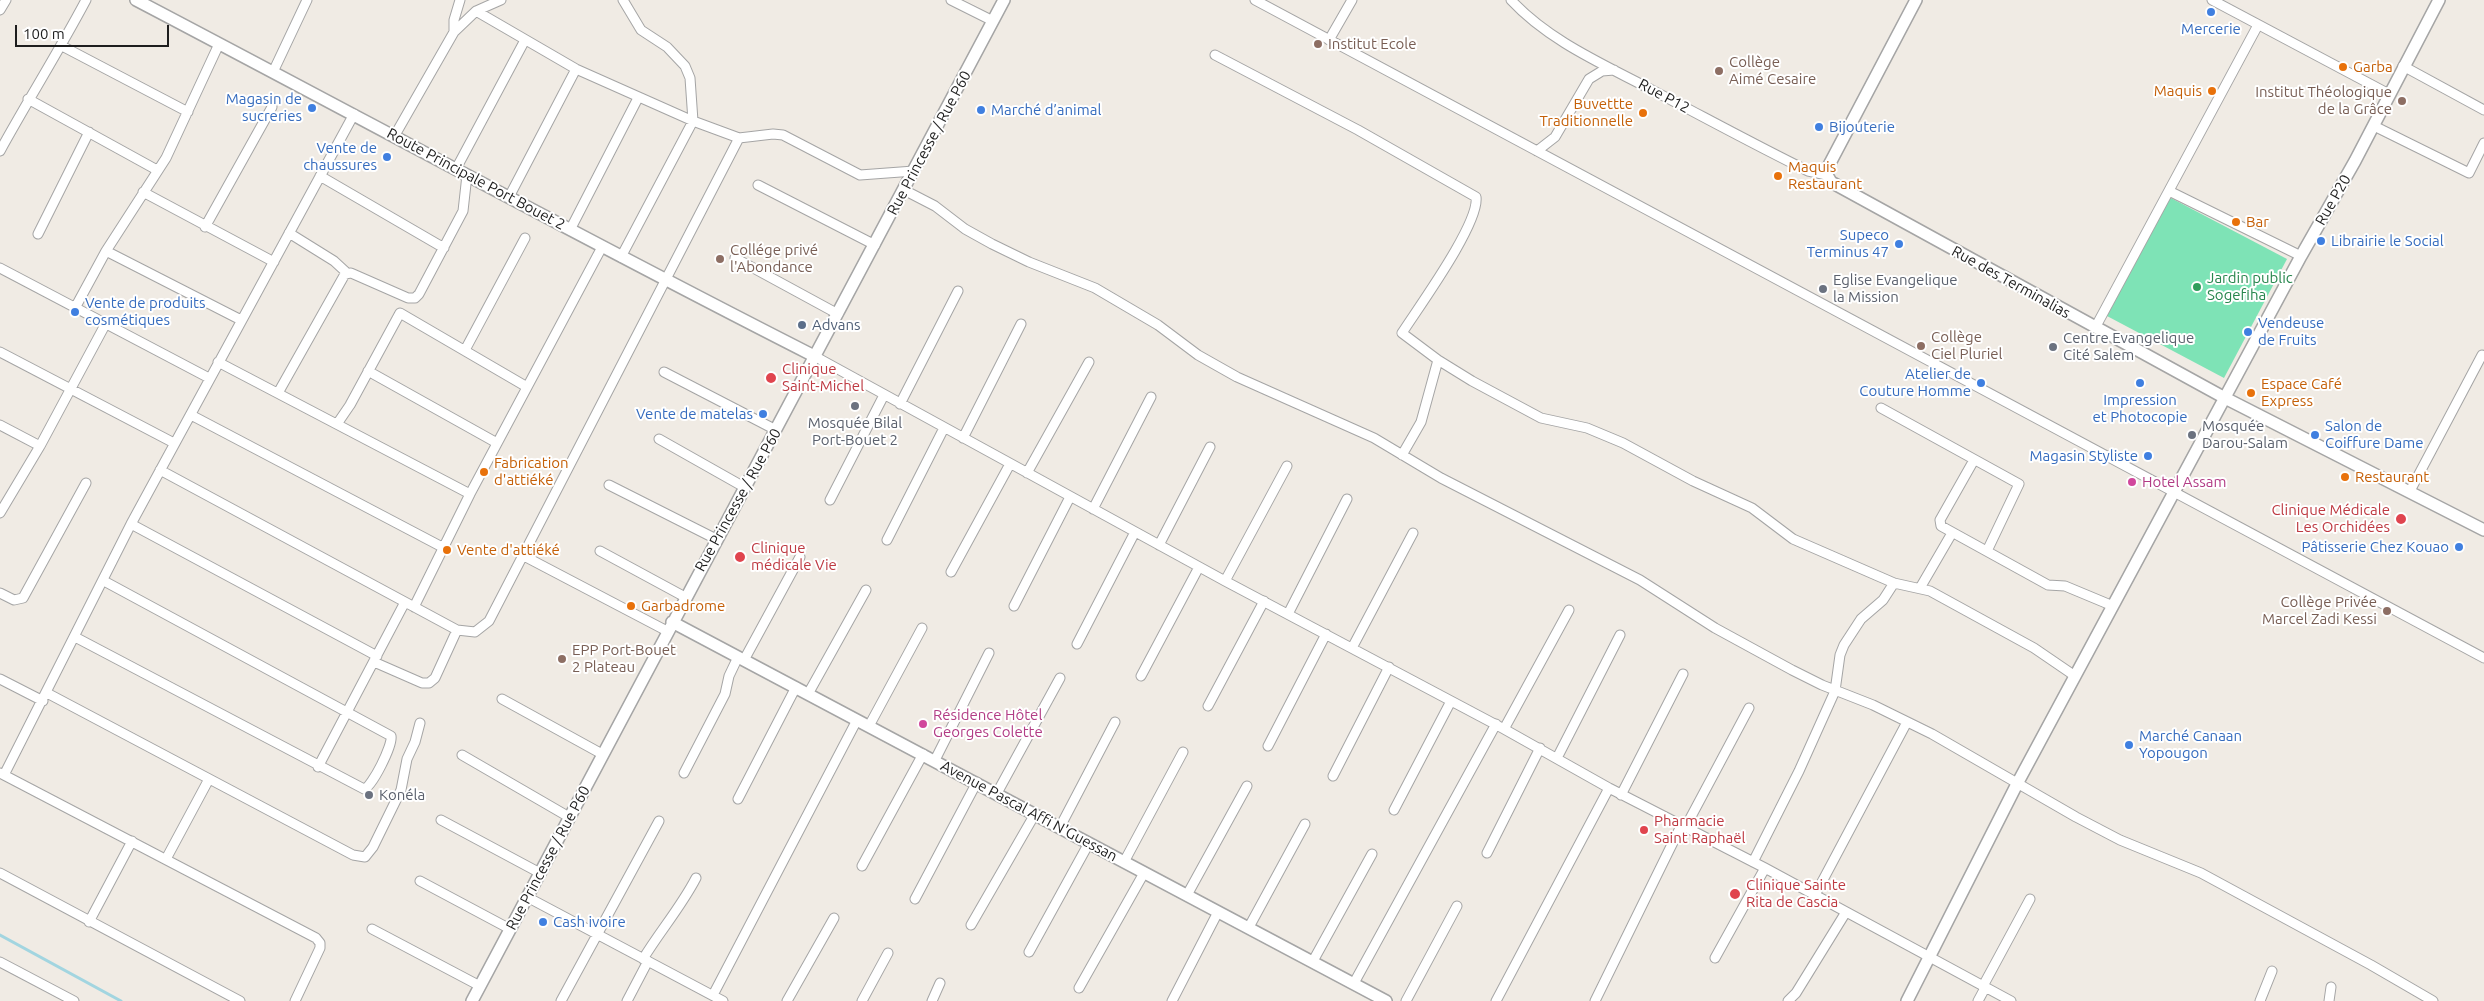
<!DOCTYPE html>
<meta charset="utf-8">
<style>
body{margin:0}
#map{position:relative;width:2484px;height:1001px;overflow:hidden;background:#f0ebe4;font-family:Ubuntu,sans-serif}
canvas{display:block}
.scale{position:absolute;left:15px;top:25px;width:154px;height:22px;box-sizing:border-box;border:2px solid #1e1e1e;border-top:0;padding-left:6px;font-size:15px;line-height:18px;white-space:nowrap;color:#1e1e1e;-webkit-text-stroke:4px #fff;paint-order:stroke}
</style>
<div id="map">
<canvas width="2484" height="1001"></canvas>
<div class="scale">100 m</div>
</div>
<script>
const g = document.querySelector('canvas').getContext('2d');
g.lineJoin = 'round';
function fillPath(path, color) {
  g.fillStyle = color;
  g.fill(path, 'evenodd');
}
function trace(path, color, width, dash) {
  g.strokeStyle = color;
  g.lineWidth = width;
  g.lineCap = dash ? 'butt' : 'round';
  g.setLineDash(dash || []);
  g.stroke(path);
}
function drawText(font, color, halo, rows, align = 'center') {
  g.font = font + ' Ubuntu,sans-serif';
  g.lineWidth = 4;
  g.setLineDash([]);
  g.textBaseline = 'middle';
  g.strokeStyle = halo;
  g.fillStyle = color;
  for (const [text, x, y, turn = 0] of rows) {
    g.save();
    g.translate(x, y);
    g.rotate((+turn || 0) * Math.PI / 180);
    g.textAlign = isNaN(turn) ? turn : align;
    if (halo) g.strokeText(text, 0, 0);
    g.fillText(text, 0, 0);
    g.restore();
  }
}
fillPath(new Path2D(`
 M2169 197 2287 259 2224 378 2107 316Z`), '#7ee3b6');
trace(new Path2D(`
 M0 935 121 1001`), '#a2d5e0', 3);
const minor = new Path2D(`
 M460 0 454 20V32L476 11 576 69 693 121 739 138 773 134 783 135 860 175 914 171
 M951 0 993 21
 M1255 0 2484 658
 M1511 0C1549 41 1603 64 1652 90 1704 117 1755 145 1808 171L1827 175
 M2212 0 2389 94
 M0 10 6 0
 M476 11 501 0
 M1329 40 1352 0
 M62 46 188 112
 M1215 55 1358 130 1476 197C1480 223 1418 308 1402 333L1438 360 1472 381 1541 418 1587 428 1623 443 1693 481 1752 508 1793 539 1894 583 1930 591 2034 648 2075 676
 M2403 66 2484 110
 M273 72 307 0
 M28 99 157 170
 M2374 126 2469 173 2484 143
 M395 135 454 32
 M0 151C28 100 59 51 86 0
 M1537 151 1555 137 1589 79 1602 71 1614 70
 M456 169 525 40
 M320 176 444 248
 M758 185 875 245
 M904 190 935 206 965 229 992 244 1029 262 1095 288 1158 325 1198 355 1237 377 1374 438 1441 478 1640 580 1715 628 1792 670 1822 685 1873 705 1932 734 2076 817 2120 840 2201 873 2371 965 2433 1001
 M2169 191 2301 256
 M143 192 274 262
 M509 197 576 69
 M205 227 272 107
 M570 230 638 98
 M289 233 334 261 347 273
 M38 234 89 132
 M106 251 241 320
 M621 257 693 121 690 78 685 66 667 47 641 30 623 0
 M735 258 838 314
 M0 268 209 378
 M75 308 106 251 166 158 219 44
 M2095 328 2258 25
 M465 350 525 238
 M0 352 174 443
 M816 357 1225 581 1504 729 1609 788 1765 868 2011 1001
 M218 362 470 494
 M368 371 497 443
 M664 372 776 430
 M278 393 345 274 351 273 408 298H415L419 294 463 211 467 175
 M900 404 958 291
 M1881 408 2019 484 1987 551
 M191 415 444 548
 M337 424 350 405 400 313 527 387
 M0 425 40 446
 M963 438 1021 324
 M659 439 744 487
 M1402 455 1421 422 1438 360
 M1974 460 1940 520 1941 526 2048 585 2065 586 2113 606
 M160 470 457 630 475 632 489 621 739 138
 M1027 473 1089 362
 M609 485 716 539
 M2410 491 2482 355
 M830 500 884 395
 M1093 509 1151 397
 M0 513 40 446 105 325
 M131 524 377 656
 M887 540 944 428
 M1159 545 1210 447
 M600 551 685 597
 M522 555 667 631
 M951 572 1010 464
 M1225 581 1287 466
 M1920 588 1952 533
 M0 593 14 600 23 598 86 483
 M1014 606 1070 497
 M414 607 470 494 602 247
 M1288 614 1347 499
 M75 637 364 789C372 787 393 745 391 736L104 581
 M1077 644 1135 532
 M1352 648 1413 533
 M744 660 800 557
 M374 662 422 683H429L435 678 457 630
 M1141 676 1199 567
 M0 679 43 701
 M47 693 353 855 365 857 373 847 401 790 407 759 415 742 420 723
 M808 694 866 590
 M502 699 602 754
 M1208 706 1264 601
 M869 726 922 628
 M1504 729 1569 610
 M1268 746 1326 634
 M462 755 569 817
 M1557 758 1620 635
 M935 760 989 653
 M318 767 405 602
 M0 773 316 938 320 943V948L295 1001
 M684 773 725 694 729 676 738 657
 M4 775 131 524 354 114
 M1333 776 1389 667
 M997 793 1060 678
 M1621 795 1683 674
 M738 799 796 687
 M1394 810 1451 701
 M441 820 540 873
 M1060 827 1115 722
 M1685 828 1749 708
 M1487 853 1540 748
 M166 859 209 779
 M1124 862 1183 752
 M1753 862 1799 771 1835 691 1840 655 1844 645 1861 619 1883 600 1894 583
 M862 866 923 754
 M0 873 240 1001
 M420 881 510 929
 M1187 895 1247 786
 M1815 895 1907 722
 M527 897 723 1001
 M915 899 977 782
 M89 922 132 841
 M971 925 1035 814
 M1249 927 1305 824
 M372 929 480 986
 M1029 952 1089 843
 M1715 958 1765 868
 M643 959C660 931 681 907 696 878
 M1313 961 1372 854
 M0 962 74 1001
 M1354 983 1496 724
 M1983 986 2030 899
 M1079 988 1144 873
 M713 995 857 720
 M561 1001 659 821
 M627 1001 648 961
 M787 1001 834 918
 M862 1001 888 953
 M932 1001 940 983
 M1172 1001 1218 912
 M1406 1001 1457 906
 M1496 1001 1609 788
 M1595 1001 1681 826
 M1788 1001 1796 993 1846 912
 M1978 1001 1985 988
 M2260 1001 2272 971
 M2329 1001 2331 987`);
const tertiary = new Path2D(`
 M136 0C363 119 587 241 816 357
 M1916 0 1828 167 1827 175 1831 182 2225 398 2484 530
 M672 622 1386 1001
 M472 1001 1004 0
 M1907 1001 2017 784 2301 256 2355 161 2439 0`);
trace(minor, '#a5a5a5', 11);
trace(tertiary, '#a5a5a5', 14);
trace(minor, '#fff', 9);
trace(tertiary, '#fff', 11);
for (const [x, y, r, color] of [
 [2211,12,5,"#3f7fe0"],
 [1318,44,5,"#8d6e63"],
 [2343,67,5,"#e8710a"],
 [1719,71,5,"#8d6e63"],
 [2212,91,5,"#e8710a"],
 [2402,101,5,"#8d6e63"],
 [312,108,5,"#3f7fe0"],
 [981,110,5,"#3f7fe0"],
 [1643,113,5,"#e8710a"],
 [1819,127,5,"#3f7fe0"],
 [387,157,5,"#3f7fe0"],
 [1778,176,5,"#e8710a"],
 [2236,222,5,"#e8710a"],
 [2321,241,5,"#3f7fe0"],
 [1899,244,5,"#3f7fe0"],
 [720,259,5,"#8d6e63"],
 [2197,287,5,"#2e9e5b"],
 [1823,289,5,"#6b7280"],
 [75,312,5,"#3f7fe0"],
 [802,325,5,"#5c6f8a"],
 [2248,332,5,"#3f7fe0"],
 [1921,346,5,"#8d6e63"],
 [2053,347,5,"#6b7280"],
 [771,378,6,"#e0444e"],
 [1981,383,5,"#3f7fe0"],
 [2140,383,5,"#3f7fe0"],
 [2251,393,5,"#e8710a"],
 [855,406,5,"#6b7280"],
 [763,414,5,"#3f7fe0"],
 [2192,435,5,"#6b7280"],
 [2315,435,5,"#3f7fe0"],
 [2148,456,5,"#3f7fe0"],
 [484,472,5,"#e8710a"],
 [2345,477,5,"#e8710a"],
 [2132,482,5,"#d1479c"],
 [2401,519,6,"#e0444e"],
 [2459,547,5,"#3f7fe0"],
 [447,550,5,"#e8710a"],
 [740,557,6,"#e0444e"],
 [631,606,5,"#e8710a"],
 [2387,611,5,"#8d6e63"],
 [562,659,5,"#8d6e63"],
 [923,724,5,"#d1479c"],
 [2129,745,5,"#3f7fe0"],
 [369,795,5,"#6b7280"],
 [1644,830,5,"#e0444e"],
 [1735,894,6,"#e0444e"],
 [543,922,5,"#3f7fe0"]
]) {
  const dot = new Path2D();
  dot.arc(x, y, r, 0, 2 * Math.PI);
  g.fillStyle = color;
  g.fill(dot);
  trace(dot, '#fff', 2);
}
drawText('15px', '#366cbe', '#fff', [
 ["Mercerie",2211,29,"center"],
 ["Magasin de",302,99,"right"],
 ["sucreries",302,116,"right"],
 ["Marché d’animal",991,110],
 ["Bijouterie",1829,127],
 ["Vente de",377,148,"right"],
 ["chaussures",377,165,"right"],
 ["Supeco",1889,235,"right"],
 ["Terminus 47",1889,252,"right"],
 ["Librairie le Social",2331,241],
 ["Vente de produits",85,303],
 ["cosmétiques",85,320],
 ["Vendeuse",2258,323],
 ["de Fruits",2258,340],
 ["Atelier de",1971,374,"right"],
 ["Couture Homme",1971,391,"right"],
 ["Impression",2140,400,"center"],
 ["et Photocopie",2140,417,"center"],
 ["Vente de matelas",753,414,"right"],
 ["Salon de",2325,426],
 ["Coiffure Dame",2325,443],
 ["Magasin Styliste",2138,456,"right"],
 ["Pâtisserie Chez Kouao",2449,547,"right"],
 ["Marché Canaan",2139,736],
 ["Yopougon",2139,753],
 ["Cash ivoire",553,922]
], 'left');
drawText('15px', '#785e54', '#fff', [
 ["Institut Ecole",1328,44],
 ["Collège",1729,62],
 ["Aimé Cesaire",1729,79],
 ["Institut Théologique",2392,92,"right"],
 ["de la Grâce",2392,109,"right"],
 ["Collége privé",730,250],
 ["l'Abondance",730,267],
 ["Collège",1931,337],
 ["Ciel Pluriel",1931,354],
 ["Collège Privée",2377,602,"right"],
 ["Marcel Zadi Kessi",2377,619,"right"],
 ["EPP Port-Bouet",572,650],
 ["2 Plateau",572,667]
], 'left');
drawText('15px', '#c56008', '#fff', [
 ["Garba",2353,67],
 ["Maquis",2202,91,"right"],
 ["Buvettte",1633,104,"right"],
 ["Traditionnelle",1633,121,"right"],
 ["Maquis",1788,167],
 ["Restaurant",1788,184],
 ["Bar",2246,222],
 ["Espace Café",2261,384],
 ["Express",2261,401],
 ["Fabrication",494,463],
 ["d'attiéké",494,480],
 ["Restaurant",2355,477],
 ["Vente d'attiéké",457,550],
 ["Garbadrome",641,606]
], 'left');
drawText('15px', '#1e1e1e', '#fff', [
 ["Rue P12",1664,96,28],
 ["Rue Princesse / Rue P60",929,143,-62],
 ["Route Principale Port Bouet 2",476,179,28],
 ["Rue P20",2333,200,-60],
 ["Rue des Terminalias",2011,282,29],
 ["Rue Princesse / Rue P60",738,500,-61],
 ["Avenue Pascal Affi N'Guessan",1029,811,28],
 ["Rue Princesse / Rue P60",548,858,-62]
]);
drawText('15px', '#27864d', '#fff', [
 ["Jardin public",2207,278],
 ["Sogefiha",2207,295]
], 'left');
drawText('15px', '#5b616d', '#fff', [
 ["Eglise Evangelique",1833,280],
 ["la Mission",1833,297],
 ["Centre Evangelique",2063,338],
 ["Cité Salem",2063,355],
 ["Mosquée Bilal",855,423,"center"],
 ["Port-Bouet 2",855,440,"center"],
 ["Mosquée",2202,426],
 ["Darou-Salam",2202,443],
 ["Konéla",379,795]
], 'left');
drawText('15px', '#4e5e75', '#fff', [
 ["Advans",812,325]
], 'left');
drawText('15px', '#be3a42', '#fff', [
 ["Clinique",782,369],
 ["Saint-Michel",782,386],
 ["Clinique Médicale",2390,510,"right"],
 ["Les Orchidées",2390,527,"right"],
 ["Clinique",751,548],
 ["médicale Vie",751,565],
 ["Pharmacie",1654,821],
 ["Saint Raphaël",1654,838],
 ["Clinique Sainte",1746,885],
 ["Rita de Cascia",1746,902]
], 'left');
drawText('15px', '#b23c85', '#fff', [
 ["Hotel Assam",2142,482],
 ["Résidence Hôtel",933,715],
 ["Georges Colette",933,732]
], 'left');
</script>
